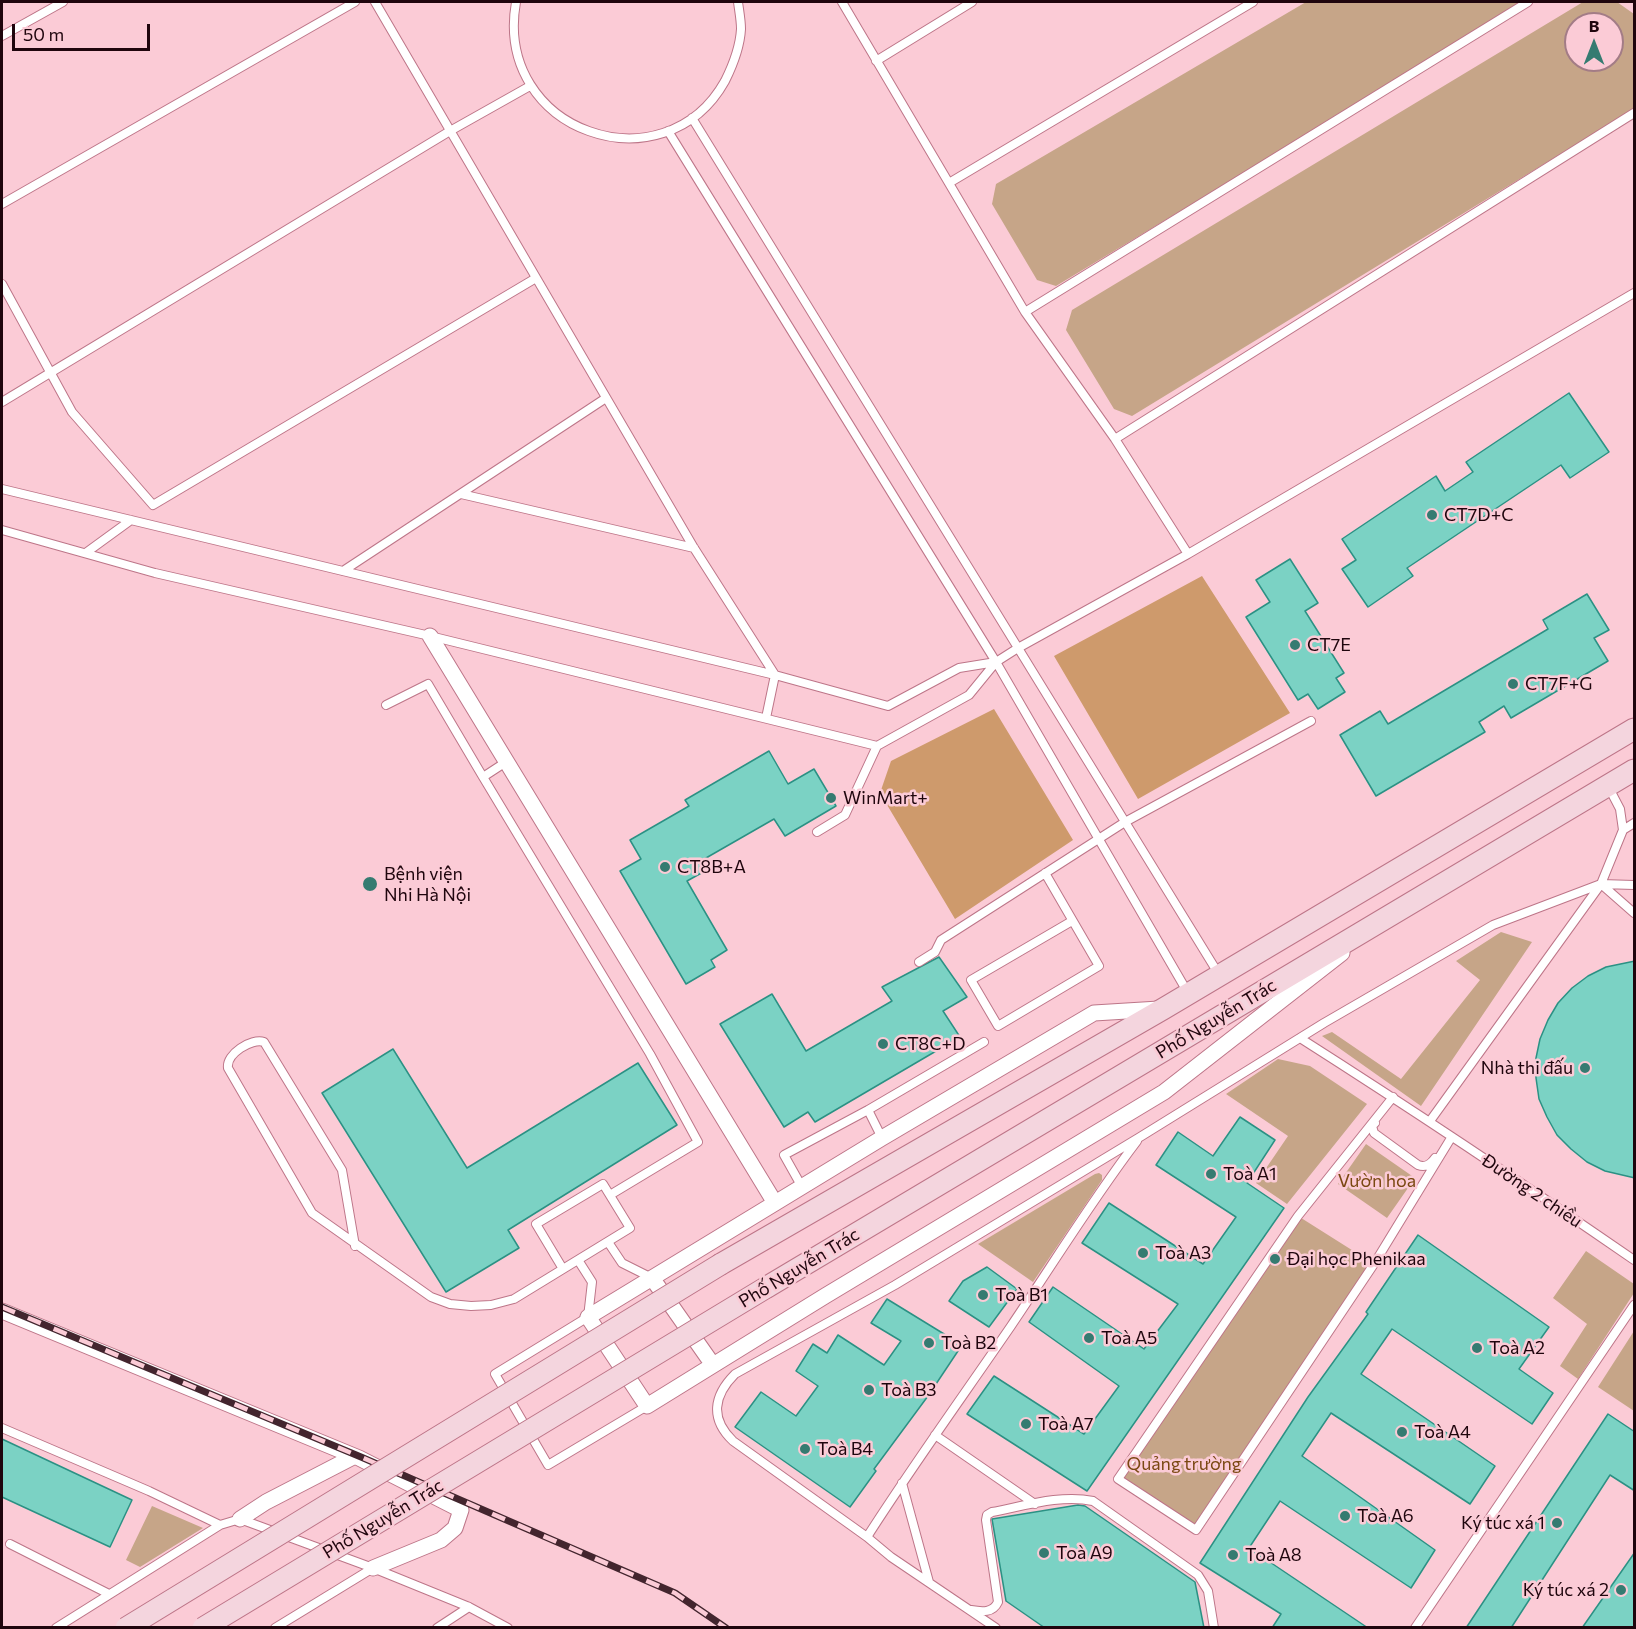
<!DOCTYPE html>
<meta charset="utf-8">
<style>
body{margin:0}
#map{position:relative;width:1636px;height:1629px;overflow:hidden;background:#fbcbd6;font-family:Commissioner,sans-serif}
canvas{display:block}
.frame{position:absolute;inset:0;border:3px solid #1f050d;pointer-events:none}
.north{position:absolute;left:1564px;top:12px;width:60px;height:60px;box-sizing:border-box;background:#fbcbd6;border:2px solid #a37c86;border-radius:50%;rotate:0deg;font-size:16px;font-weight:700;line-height:24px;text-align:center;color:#1f050d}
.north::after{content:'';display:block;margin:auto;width:21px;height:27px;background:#357b71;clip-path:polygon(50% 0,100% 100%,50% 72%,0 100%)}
.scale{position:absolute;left:12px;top:24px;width:138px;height:27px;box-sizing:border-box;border:3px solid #1f050d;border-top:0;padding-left:8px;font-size:18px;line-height:21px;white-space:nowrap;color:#1f050d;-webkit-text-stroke:4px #fbcbd6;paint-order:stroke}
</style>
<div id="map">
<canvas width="1636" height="1629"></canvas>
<div class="frame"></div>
<div class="north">B</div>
<div class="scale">50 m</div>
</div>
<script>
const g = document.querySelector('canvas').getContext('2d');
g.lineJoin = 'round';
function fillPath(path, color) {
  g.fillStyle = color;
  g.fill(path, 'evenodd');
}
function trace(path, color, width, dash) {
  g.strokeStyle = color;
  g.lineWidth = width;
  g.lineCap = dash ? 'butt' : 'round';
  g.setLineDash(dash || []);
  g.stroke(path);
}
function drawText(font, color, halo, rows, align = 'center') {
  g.font = font + ' Commissioner,sans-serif';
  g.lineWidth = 5;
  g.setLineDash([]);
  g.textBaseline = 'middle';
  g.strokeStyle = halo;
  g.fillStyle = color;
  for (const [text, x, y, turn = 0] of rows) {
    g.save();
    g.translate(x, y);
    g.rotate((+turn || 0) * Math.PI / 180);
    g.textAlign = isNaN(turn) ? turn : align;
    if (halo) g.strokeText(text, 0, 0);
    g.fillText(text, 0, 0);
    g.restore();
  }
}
fillPath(new Path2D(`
 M1306 2H1527L1056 286 1037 280 992 204 996 184Z
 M1583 2H1617L1634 14V109L1132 416 1114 409 1066 330 1072 310ZM1576 24H1612V60H1576Z
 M1501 932 1532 942 1421 1106 1322 1036 1332 1032 1401 1079 1480 980 1456 961Z
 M1278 1059 1310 1066 1367 1104 1287 1204 1256 1183 1288 1136 1226 1094Z
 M1366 1144 1415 1178 1387 1218 1338 1184Z
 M1099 1173 1102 1175V1180L1033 1282 978 1244 1095 1174Z
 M1298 1216 1374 1264 1196 1530 1118 1479Z
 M1586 1251 1634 1284V1293L1578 1379 1560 1366 1587 1324 1553 1298Z
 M1634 1331V1411L1598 1387Z
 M152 1506 203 1528 140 1567 126 1560Z`), '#c6a588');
fillPath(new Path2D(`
 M1202 576 1290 713 1138 799 1054 656Z
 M994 709 1073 840 955 919 880 793 891 761Z`), '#ce9a6c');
const building = new Path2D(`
 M1569 393 1609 452 1570 478 1561 465 1407 568 1413 576 1368 607 1342 569 1356 560 1342 539 1436 476 1445 491 1473 472 1466 462Z
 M1290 559 1318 603 1305 611 1344 673 1336 678 1345 692 1318 709 1308 694 1298 700 1246 617 1270 602 1256 580Z
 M1587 594 1609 630 1594 638 1608 661 1511 718 1504 706 1479 722 1485 732 1376 796 1340 735 1380 711 1388 724 1548 629 1543 620Z
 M769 751 788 784 814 769 836 806 785 836 774 819 699 862 705 871 687 881 727 950 711 960 715 967 686 984 620 871 641 859 630 840 689 806 685 800Z
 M939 957 967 997 943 1011 960 1037 815 1122 808 1112 784 1127 720 1024 772 994 806 1051 892 1001 882 987Z
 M1635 961V1178L1605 1171 1587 1162 1571 1149 1557 1135 1547 1117 1539 1099 1536 1078V1058L1540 1039 1548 1020 1558 1003 1572 988 1588 976 1606 967Z
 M393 1049 467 1168 638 1063 677 1125 508 1230 519 1248 446 1292 322 1093Z
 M1240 1117 1275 1140 1247 1183 1284 1208 1087 1491 967 1414 994 1376 1084 1434 1119 1386 1029 1322 1053 1287 1144 1349 1178 1304 1082 1243 1109 1203 1203 1264 1236 1217 1156 1165 1178 1132 1213 1156Z
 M1418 1235 1549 1327 1519 1369 1553 1393 1532 1424 1392 1329 1361 1374 1495 1466 1470 1504 1331 1413 1302 1456 1435 1550 1411 1588 1280 1501 1249 1548 1368 1628H1272L1281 1614 1200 1563 1308 1397 1368 1314 1366 1312Z
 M987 1267 1017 1289 989 1327 949 1301 963 1281Z
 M887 1299 962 1345 928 1396 874 1469 876 1471 850 1507 735 1427 761 1392 796 1416 818 1386 796 1371 813 1344 827 1353 838 1335 884 1365 901 1341 871 1323Z
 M1608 1414 1635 1432V1491L1610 1475 1511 1628H1466Z
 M2 1439 132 1500 110 1547 2 1497Z
 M1078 1505 1085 1506 1195 1582 1204 1628H1045L1006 1601 992 1519Z
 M1635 1552V1628H1582Z`);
fillPath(building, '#7bd2c4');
trace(building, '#2b9184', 1.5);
const lane = new Path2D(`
 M375 2 694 548 775 675 766 718
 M516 2C493 132 664 190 725 81 733 65 740 47 741 29 741 20 739 10 738 2
 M842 2 1025 312 1115 439 1634 113
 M2 36 63 2
 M876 61 972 2
 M692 118 1218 973
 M668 131 996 662 1188 993
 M949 183 1253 2
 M2 204 355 2
 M2 284 72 412 153 505 536 278
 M1025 312 1528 2
 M2 402 450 131 530 86
 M1115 439 1188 554
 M2 489 775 675 888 706 959 668 996 662
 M461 494 694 548
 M2 530 155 573 430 636 877 746
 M87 552 131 520
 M343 571 606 398
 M386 705 428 684 483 777
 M506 762 483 777 650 1054 698 1142 610 1195
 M1623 830 1634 823
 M817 832 845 815 877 746 969 695 996 662 1018 648 1188 554 1634 293
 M1045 873 1099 966 998 1026 971 980 1072 921
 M1601 884 1634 913
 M919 962 935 952 941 940 1125 822 1311 721
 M1300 1038C1413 1110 1524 1184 1634 1260
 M1393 1097 1298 1216 1118 1479 1196 1530 1374 1264 1451 1138
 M868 1110 882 1138
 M1430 1121 1601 884 1623 830 1620 809 1608 786
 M1375 1123 1372 1126 1374 1133 1418 1165C1426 1168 1431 1164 1435 1158
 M802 1187 784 1155 868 1110 984 1042
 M608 1242 622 1263 652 1278
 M355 1246 342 1170 264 1042C251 1038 226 1054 228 1068L312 1213 431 1297 450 1304 471 1306 491 1305 514 1299 630 1228 603 1184 536 1224 563 1269
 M578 1260 592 1282 588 1317 495 1374 548 1465 647 1406
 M2 1428 149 1491 220 1525
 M935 1435 1035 1504
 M902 1483 929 1582
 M867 1537C913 1465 963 1396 1011 1326 1053 1264 1092 1200 1137 1141
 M10 1544 109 1594
 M971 1610C982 1612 993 1613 998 1602L986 1520 987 1515 992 1512C1024 1506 1061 1494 1093 1501L1198 1575 1208 1591 1214 1628
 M56 1628 220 1525 240 1519 373 1568
 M275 1628 373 1568 469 1607 508 1628
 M437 1628 469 1607
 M996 1628 891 1557 867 1537 733 1441C710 1419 713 1396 735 1374L895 1285 1140 1137 1324 1023 1493 925 1601 884 1634 885
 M1415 1628 1634 1305`);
const street = new Path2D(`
 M430 636 775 1203
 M1159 1009 1094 1013 882 1138 588 1317 647 1406 825 1296 1164 1092 1342 953
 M652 1278 713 1365
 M2 1311 359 1458 461 1510 455 1528 441 1540 373 1568
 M240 1519 266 1502 353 1457`);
const secondary = new Path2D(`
 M721 1264 1163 1009 1634 729
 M767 1287 1634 770`);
trace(lane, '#bd7588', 10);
trace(street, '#bd7588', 17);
trace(secondary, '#bd7588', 23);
trace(lane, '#fff', 8);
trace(street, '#fff', 15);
trace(secondary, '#f4d5de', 21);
const rail = new Path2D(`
 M2 1307 361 1457 675 1593 726 1628`);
trace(rail, '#43252e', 7);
trace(rail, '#fbcbd6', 4.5, [14]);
const secondaryBridge = new Path2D(`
 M126 1628 721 1264
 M203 1628 767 1287`);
trace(secondaryBridge, '#bd7588', 23, []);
trace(secondaryBridge, '#f4d5de', 21);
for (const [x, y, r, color] of [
 [1432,515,6,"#357b71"],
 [1295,645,6,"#357b71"],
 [1513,684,6,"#357b71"],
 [831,798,6,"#357b71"],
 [665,867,6,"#357b71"],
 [370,884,8,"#357b71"],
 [883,1044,6,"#357b71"],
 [1585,1068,6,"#357b71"],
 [1211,1174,6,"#357b71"],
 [1143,1253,6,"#357b71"],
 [1275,1259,6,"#357b71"],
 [983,1295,6,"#357b71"],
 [1089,1338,6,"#357b71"],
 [929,1343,6,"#357b71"],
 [1477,1348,6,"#357b71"],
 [869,1390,6,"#357b71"],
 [1026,1424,6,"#357b71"],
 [1402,1432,6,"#357b71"],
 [805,1449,6,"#357b71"],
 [1345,1516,6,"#357b71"],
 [1557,1523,6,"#357b71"],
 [1044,1553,6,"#357b71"],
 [1233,1555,6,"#357b71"],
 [1621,1590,6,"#357b71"]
]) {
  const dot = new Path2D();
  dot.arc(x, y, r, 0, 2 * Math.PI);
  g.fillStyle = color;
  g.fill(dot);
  trace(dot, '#fbcbd6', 2);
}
drawText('18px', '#1f050d', '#fbcbd6', [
 ["CT7D+C",1444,515],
 ["CT7E",1307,645],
 ["CT7F+G",1525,684],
 ["WinMart+",843,798],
 ["CT8B+A",677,867],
 ["Bệnh viện",384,874],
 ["Nhi Hà Nội",384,895],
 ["CT8C+D",895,1044],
 ["Nhà thi đấu",1573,1068,"right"],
 ["Toà A1",1223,1174],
 ["Toà A3",1155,1253],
 ["Đại học Phenikaa",1287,1259],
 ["Toà B1",995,1295],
 ["Toà A5",1101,1338],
 ["Toà B2",941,1343],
 ["Toà A2",1489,1348],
 ["Toà B3",881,1390],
 ["Toà A7",1038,1424],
 ["Toà A4",1414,1432],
 ["Toà B4",817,1449],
 ["Toà A6",1357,1516],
 ["Ký túc xá 1",1545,1523,"right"],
 ["Toà A9",1056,1553],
 ["Toà A8",1245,1555],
 ["Ký túc xá 2",1609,1590,"right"]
], 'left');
drawText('18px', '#1f050d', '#fbcbd6', [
 ["Phố Nguyễn Trác",1216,1019,-31],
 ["Đường 2 chiều",1532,1191,34],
 ["Phố Nguyễn Trác",799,1268,-31],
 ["Phố Nguyễn Trác",383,1519,-31]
]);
drawText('18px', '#7a4812', '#fbcbd6', [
 ["Vườn hoa",1377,1181],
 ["Quảng trường",1184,1464]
]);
</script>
